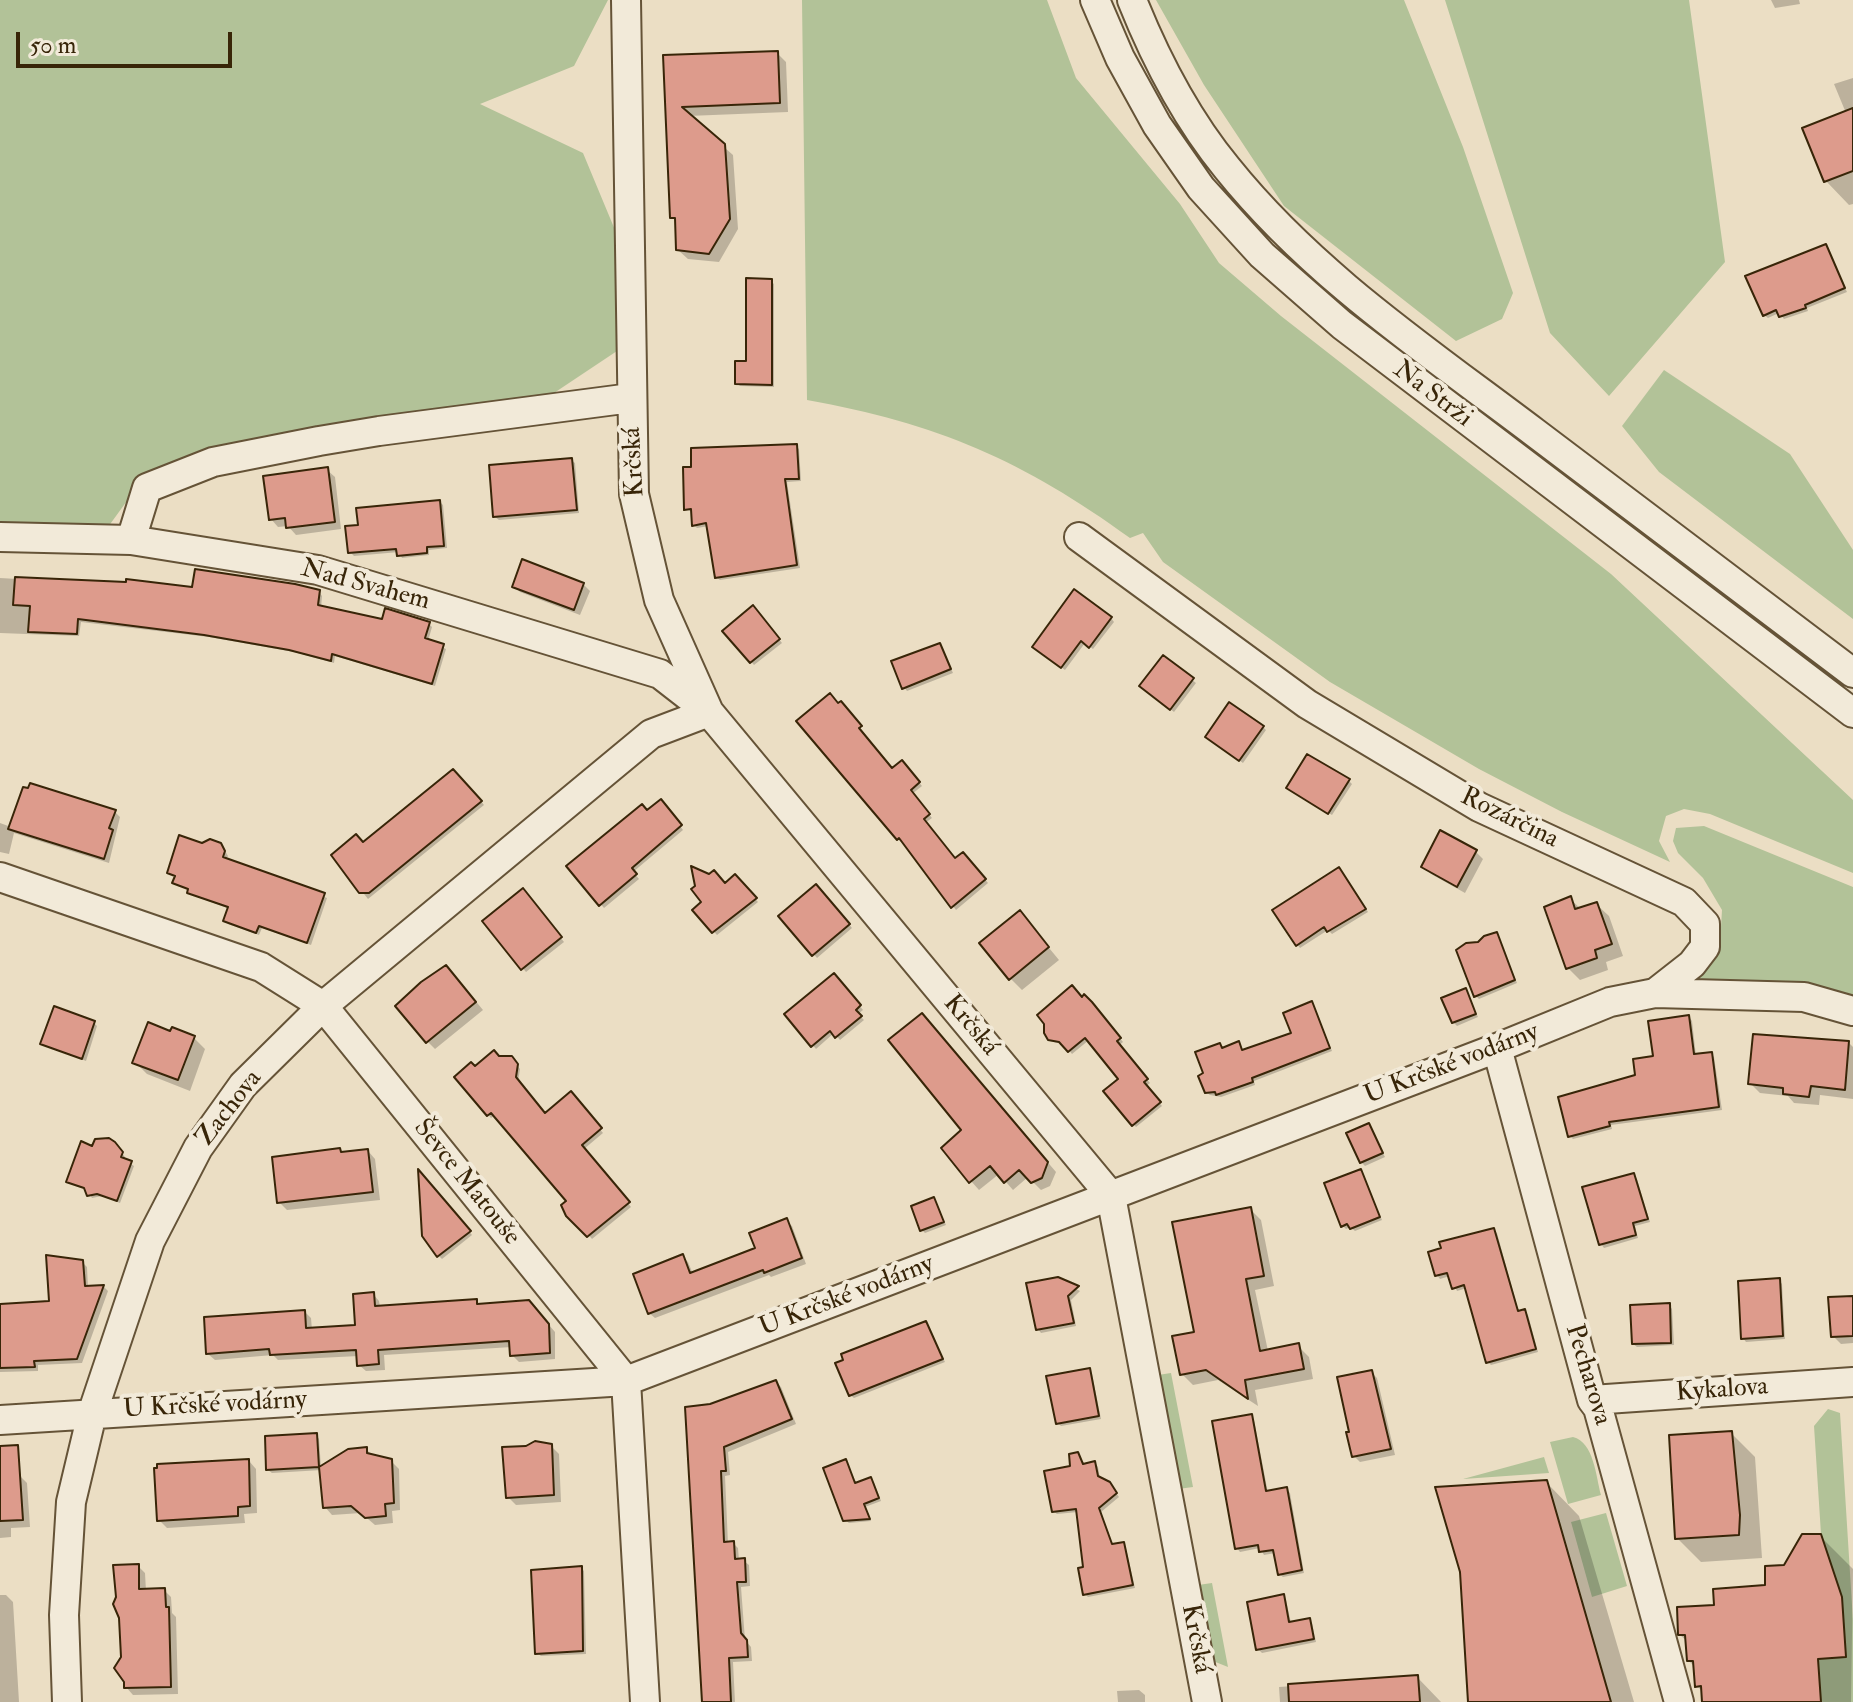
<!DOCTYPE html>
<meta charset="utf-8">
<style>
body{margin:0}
#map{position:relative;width:1853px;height:1702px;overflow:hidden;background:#ebdec4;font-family:"IM FELL Double Pica",serif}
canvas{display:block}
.scale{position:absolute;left:16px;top:32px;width:216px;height:36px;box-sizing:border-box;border:4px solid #382508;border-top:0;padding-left:10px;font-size:24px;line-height:28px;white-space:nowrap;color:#382508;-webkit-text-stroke:6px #f2ead9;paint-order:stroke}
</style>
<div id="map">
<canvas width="1853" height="1702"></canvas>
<div class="scale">50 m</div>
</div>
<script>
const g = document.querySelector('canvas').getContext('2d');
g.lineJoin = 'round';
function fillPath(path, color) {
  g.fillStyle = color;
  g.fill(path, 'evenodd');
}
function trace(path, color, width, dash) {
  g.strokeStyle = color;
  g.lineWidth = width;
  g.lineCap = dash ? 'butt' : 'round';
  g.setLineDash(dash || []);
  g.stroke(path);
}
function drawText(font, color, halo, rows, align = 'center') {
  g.font = font + ' "IM FELL Double Pica",serif';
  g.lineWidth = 8;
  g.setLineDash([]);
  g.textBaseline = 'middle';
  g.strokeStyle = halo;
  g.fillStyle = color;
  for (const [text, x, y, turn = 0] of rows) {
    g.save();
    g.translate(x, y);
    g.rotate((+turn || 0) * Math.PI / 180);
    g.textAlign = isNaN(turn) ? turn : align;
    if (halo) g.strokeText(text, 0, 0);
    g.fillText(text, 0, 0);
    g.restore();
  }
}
fillPath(new Path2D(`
 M0 0H608L574 66 480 104 583 153 620 242V349L554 393 219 447 148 472 108 527 0 524Z
 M802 0H1047L1076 78 1180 204 1219 263 1281 316 1611 574 1853 800V873L1710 814 1684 809 1666 816 1659 841 1670 862 1562 812 1479 769 1330 682 1163 562 1143 533 1130 538C1024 461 937 423 807 400Z
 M1156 0H1404L1463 147 1513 293 1502 319 1456 341 1284 206 1204 85Z
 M1445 0H1689L1725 262 1609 396 1550 333Z
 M1664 370 1790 454 1853 550V619L1659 472 1622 426Z
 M1704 826 1853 887V1003L1694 985 1720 944 1722 910 1703 878 1678 853 1673 841 1676 828Z
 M1171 1373 1193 1487 1178 1489 1158 1375Z
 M1828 1409 1840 1413 1853 1621V1702H1821L1818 1659 1846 1657 1842 1597 1821 1534 1814 1426Z
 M1573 1437C1594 1442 1596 1477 1601 1495L1568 1504 1550 1442Z
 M1544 1457 1549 1473 1463 1479Z
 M1606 1513 1627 1586 1592 1597 1571 1522Z
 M1212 1583 1228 1667 1213 1661 1198 1585Z`), '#b2c298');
fillPath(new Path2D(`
 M1771 0H1799L1800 4 1775 8Z
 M777 53 786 62 788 112 688 116 733 155 738 229 719 262 688 259 678 250 677 223 672 217 665 57Z
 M1853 78V204L1849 205 1826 181 1846 113 1834 84Z
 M1825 246 1847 292 1807 308 1808 311 1784 319 1779 313 1768 318 1764 315Z
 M771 281 774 284V387L740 386 737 383 748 363Z
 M796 446 799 449 801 481 787 482 800 568 720 580 716 577 709 526 697 528 694 525 693 512 686 509Z
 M571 460 575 463 579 513 499 520 495 517Z
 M327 470 335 477 341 529 296 535 288 526 278 527 271 519Z
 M440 502 443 505 447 548 429 550V555L402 558 399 552 354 556 350 552Z
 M0 578 194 589 319 592 322 596 321 608 384 621 429 624 432 627 428 641 446 649 435 686 335 656 334 663 294 652 209 637 81 622 79 636 0 633Z
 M583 584 590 591 580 615 520 592 514 586Z
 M756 611 782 643 754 665 725 631Z
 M1111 618 1114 622 1093 649 1085 643 1065 670 1038 650Z
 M940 645 953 673 907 691 904 687Z
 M1164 658 1196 683 1174 712 1145 689Z
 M841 704 893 770 905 766 922 786 912 794 932 818 925 823 956 861 963 854 988 883 956 910 904 840 901 842 898 839 839 706Z
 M1263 727 1266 730 1243 763 1210 740Z
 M1349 781 1352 784 1332 815 1292 791Z
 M468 786 484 805 368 899 333 855 363 845Z
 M664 805 683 830 633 872 639 879 604 908 569 866 647 813Z
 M115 812 120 817 109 863 14 833 9 854 0 852V823L11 827Z
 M224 849 228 856 226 860 327 898 311 945 262 928 259 935 228 924 225 921 230 909 192 895 190 890 178 886 175 882 177 877 169 873Z
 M1476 852 1483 859 1465 893 1431 874 1423 866Z
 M1342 872 1368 912 1332 934 1328 930 1300 948 1297 944Z
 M735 877 758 902 717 935 695 910Z
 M816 886 852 928 817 958 781 916Z
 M526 894 564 942 526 972 485 922Z
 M1570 899 1581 909 1596 904 1609 916 1623 956 1606 962 1608 970 1580 980 1568 968Z
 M1020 913 1059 960 1022 990 1010 978Z
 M1497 934 1517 983 1479 999 1476 996 1479 944Z
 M454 975 483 1010 435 1049 427 1041Z
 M834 976 863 1010 858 1014 864 1020 840 1040 834 1033 816 1049 787 1015Z
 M1465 990 1478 1017 1457 1026 1453 1022Z
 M1082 999 1095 1008 1123 1042 1118 1046 1150 1083 1146 1086 1162 1106 1136 1127 1105 1091 1121 1079 1089 1040 1072 1054 1064 1044 1054 1042 1050 1038Z
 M1312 1003 1332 1051 1254 1081 1255 1085 1221 1097 1210 1095 1206 1092V1074L1219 1045 1224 1049 1239 1043 1244 1052 1293 1034Z
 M1689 1017 1692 1021 1696 1056 1711 1054 1714 1057 1722 1110 1611 1125 1612 1129 1573 1139 1570 1136 1638 1076Z
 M94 1023 97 1026 86 1061 43 1044Z
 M930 1024 1056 1172 1050 1186 1041 1190 1028 1177 1013 1190 999 1174 979 1190 971 1181 964 1130Z
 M172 1034 193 1037 205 1049 190 1091 147 1074 135 1062Z
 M1849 1043 1853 1047V1099L1820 1095 1819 1105 1794 1103 1788 1096 1760 1093 1750 1083Z
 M499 1058H511L520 1069 518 1082 546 1115 570 1094 603 1133 584 1149 631 1207 592 1239 563 1205 569 1201 495 1115 491 1118 457 1077Z
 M1369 1126 1385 1157 1365 1166 1361 1162Z
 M118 1148 125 1157 124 1160 134 1166 120 1203 102 1196 92 1198 87 1190 68 1182 93 1149Z
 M339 1150 343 1154 368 1151 375 1159 380 1200 287 1210 279 1202Z
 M1360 1171 1382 1220 1355 1231 1350 1227 1346 1229 1342 1225Z
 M421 1174 472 1235 442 1259 439 1256Z
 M1634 1175 1637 1179 1650 1222 1635 1226 1638 1238 1604 1248 1601 1244Z
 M934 1199 946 1225 925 1233 922 1230Z
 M1250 1209 1261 1220 1274 1286 1255 1290 1268 1351 1298 1346 1309 1357 1313 1379 1255 1390 1258 1406 1218 1380 1193 1385 1182 1374 1196 1333Z
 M786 1221 792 1226 806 1264 771 1277 769 1275 655 1318 649 1313 683 1257 688 1262 693 1274 757 1249Z
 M1493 1230 1497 1233 1519 1313 1525 1311 1528 1315 1538 1352 1491 1365 1488 1362 1467 1288 1457 1291 1450 1276 1440 1279 1437 1275Z
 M82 1262 87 1267 88 1288 104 1287 108 1291 82 1363 38 1365V1371L0 1372V1306L51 1303Z
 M1057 1279 1080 1291 1071 1300 1076 1326 1041 1333 1038 1329Z
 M1779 1280 1782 1284 1785 1339 1746 1342 1743 1338Z
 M373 1294 379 1301 380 1307 476 1301 481 1306 535 1309 555 1332V1359L519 1362 512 1355V1347L384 1355 385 1370 366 1371 359 1365V1356L278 1360 273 1355 215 1360 208 1354 305 1312 311 1318 312 1330 357 1327Z
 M1853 1298V1343L1841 1344 1833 1336Z
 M1669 1305 1672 1309 1674 1345 1637 1347 1633 1344Z
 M925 1323 945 1362 854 1398 850 1395Z
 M1089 1370 1092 1374 1101 1419 1061 1426 1058 1423Z
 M1371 1372 1377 1378 1395 1455 1360 1462 1354 1456Z
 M776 1382 781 1387 796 1424 728 1452 730 1475 725 1476 728 1544 733 1543 738 1548 739 1561H744L749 1565 750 1586 741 1587 745 1640 751 1647 752 1661 733 1662 735 1702H704L710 1406Z
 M1251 1417 1254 1420 1268 1493 1287 1489 1290 1493 1304 1573 1283 1577 1279 1574 1275 1553 1264 1555 1260 1548 1240 1552 1237 1548Z
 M1731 1433 1755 1457 1762 1558 1701 1562 1677 1538Z
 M316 1435 319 1439 321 1468 366 1449 374 1457 391 1461 399 1469 400 1510 392 1511 393 1523 375 1525 361 1513 332 1515 325 1507 322 1470 272 1473 268 1470Z
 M551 1446 559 1454 561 1502 516 1505 508 1497Z
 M1078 1454 1084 1465 1095 1463 1098 1467 1100 1479 1112 1488 1119 1497 1101 1512 1113 1546 1123 1544 1126 1548 1135 1588 1088 1597 1085 1594V1568L1078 1512 1057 1514 1053 1511Z
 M249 1461 256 1469 257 1513 244 1514 245 1523 167 1528 159 1520Z
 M846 1462 857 1484 871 1479 874 1482 881 1501 865 1507 871 1521 849 1523 845 1520Z
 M19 1475 27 1483 30 1527 11 1528V1537L0 1538V1476Z
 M1546 1482 1579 1516 1634 1702H1470Z
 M1820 1536 1853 1569 1851 1702H1704V1693L1697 1686 1695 1667 1688 1660V1642L1680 1635 1716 1606 1767 1587Z
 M138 1566 145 1573 146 1591 164 1590 171 1597 172 1613 176 1617 178 1694 133 1695 126 1687 123 1657Z
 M581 1568 584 1571 586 1654 541 1656 537 1653Z
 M0 1595H6L13 1602 19 1702H0Z
 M1283 1596 1286 1600 1291 1623 1309 1620 1312 1623 1316 1642 1262 1653 1258 1649Z
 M1417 1677 1441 1702H1280L1279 1687Z
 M1139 1690 1145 1695V1702H1118L1117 1691Z`), '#0003');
const building = new Path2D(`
 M778 51 780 103 682 107 725 144 730 219 709 254 676 250 675 218H670L663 55Z
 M1853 108V171L1824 182 1802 128Z
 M1826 244 1845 288 1805 305 1806 308 1779 317 1776 310 1763 316 1745 276Z
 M746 278 772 279V385L735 384V361H746Z
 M797 444 799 479H785L797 565 715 578 706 523 692 526 691 509 684 510 683 467H691V448Z
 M572 458 577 510 493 517 489 465Z
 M328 467 335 522 286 528 285 518 269 520 263 476Z
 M440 500 444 546 427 547V553L397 556 396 549 348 553 345 526 358 525 356 508Z
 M522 559 584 583 574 610 512 587Z
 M195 569 295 584 320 590 318 605 382 619 385 608 430 622 425 638 444 644 432 684 332 654 331 661 289 650 204 635 78 619 77 634 28 632 30 606 13 605 15 577 126 582V579L192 587Z
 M1074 589 1112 617 1089 648 1081 641 1061 668 1032 647Z
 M753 605 780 639 750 663 722 631Z
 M940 643 951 669 902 689 891 661Z
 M1163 655 1194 678 1170 710 1139 686Z
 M830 693 838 703 841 701 862 726 859 728 892 768 902 760 920 782 911 790 930 814 924 819 955 858 963 852 986 879 951 908 899 838 897 840 796 721Z
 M1229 702 1264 726 1239 761 1205 737Z
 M1307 754 1350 779 1328 814 1286 788Z
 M453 769 482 801 369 893H359L331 855 356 834 363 842Z
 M30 783 116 810 109 828 113 830 104 859 8 829 23 787 28 788Z
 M661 799 682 825 632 868 637 874 599 906 566 866 642 804 647 810Z
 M1440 830 1477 850 1457 887 1421 867Z
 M179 835 202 843 210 839 221 843 225 851 223 857 325 893 307 943 259 926 256 933 223 921 228 907 187 893 188 889 172 883 175 876 167 873Z
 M691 866 709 874 714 870 725 883 735 874 757 898 712 933 692 910 701 902 691 889 695 886Z
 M1339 867 1366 909 1327 932 1324 927 1296 946 1272 910Z
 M816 884 850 924 812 956 778 916Z
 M523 888 562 937 521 970 482 921Z
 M1571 896 1575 909 1597 902 1612 944 1595 950 1597 958 1566 969 1544 907Z
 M1020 910 1049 947 1009 980 979 943Z
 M1497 932 1515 980 1474 997 1456 950 1466 943 1478 942 1484 936Z
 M446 965 476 1002 426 1043 395 1006 421 982Z
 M834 973 861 1005 856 1010 862 1016 835 1038 830 1031 811 1047 784 1014Z
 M1072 985 1082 997 1084 994 1092 1002 1121 1038 1117 1041 1148 1079 1144 1082 1161 1102 1132 1126 1103 1091 1118 1079 1085 1038 1068 1052 1059 1042 1048 1040 1044 1033V1024L1037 1015Z
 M1466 988 1476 1014 1452 1023 1441 998Z
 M1312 1001 1330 1048 1252 1078 1253 1082 1216 1095 1215 1092 1205 1093 1198 1076 1203 1073 1195 1052 1220 1043 1222 1048 1239 1041 1242 1050 1291 1033 1283 1013Z
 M54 1006 95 1021 82 1059 40 1044Z
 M922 1013 1048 1162 1042 1178 1031 1183 1019 1170 1004 1183 990 1166 969 1183 941 1148 961 1130 888 1040Z
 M1689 1015 1694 1054 1712 1052 1719 1107 1609 1122 1610 1126 1568 1137 1558 1097 1635 1075 1633 1059 1653 1056 1648 1021Z
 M148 1022 170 1031 172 1027 195 1036 178 1080 132 1063Z
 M1753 1034 1849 1041 1845 1090 1811 1086 1809 1097 1783 1094V1088L1748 1084Z
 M494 1050 499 1056H512L518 1064 516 1077 545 1113 571 1091 602 1128 582 1145 630 1202 587 1237 566 1216 561 1205 566 1201 491 1113 487 1116 454 1077 471 1062 475 1066Z
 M1369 1123 1383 1153 1360 1163 1346 1133Z
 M109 1138 115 1142 123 1152 121 1157 132 1161 117 1201 97 1194 87 1196 84 1188 66 1182 81 1141 92 1146 95 1139Z
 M340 1148 341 1152 368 1149 373 1192 277 1203 272 1157Z
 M418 1169 471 1231 437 1257 422 1236Z
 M1361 1169 1380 1217 1350 1229 1347 1224 1341 1227 1324 1183Z
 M1634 1173 1648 1219 1633 1223 1636 1235 1599 1245 1582 1187Z
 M934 1197 944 1222 920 1231 911 1206Z
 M1251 1207 1264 1276 1246 1279 1260 1351 1299 1343 1304 1369 1245 1380 1248 1399 1206 1370 1180 1375 1172 1336 1194 1332 1172 1222Z
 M787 1218 802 1258 764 1273 763 1270 648 1314 633 1274 683 1254 690 1273 755 1248 749 1233Z
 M1494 1228 1518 1311 1525 1309 1536 1349 1486 1363 1464 1285 1452 1289 1447 1273 1435 1276 1428 1252 1441 1248 1439 1242Z
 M46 1255 83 1260 85 1286 104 1285 77 1359 34 1361 35 1367 0 1368V1304L49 1301Z
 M1058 1277 1079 1286 1068 1296 1074 1323 1036 1330 1026 1283Z
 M1780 1278 1783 1336 1741 1339 1738 1281Z
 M374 1292 375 1306 477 1299V1304L529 1300 549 1324 550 1353 510 1356 509 1341 378 1350 379 1364 357 1366 356 1350 270 1355 269 1349 206 1354 204 1317 305 1310 306 1328 355 1325 353 1294Z
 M1853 1296V1336L1831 1337 1828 1297Z
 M1670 1303 1671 1343 1632 1344 1630 1305Z
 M926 1321 943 1359 849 1396 835 1363 843 1360 841 1354Z
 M1090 1368 1099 1416 1056 1424 1046 1376Z
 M1372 1370 1391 1449 1352 1457 1346 1432H1349L1337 1377Z
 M776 1380 792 1419 724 1447 726 1471H721L724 1542 734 1541 735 1559 745 1558 746 1582H737L741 1633 747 1640 748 1657 729 1658 731 1702H702L685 1407 710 1404Z
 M1252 1414 1266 1491 1287 1487 1302 1570 1278 1575 1273 1550 1259 1552 1258 1545 1235 1549 1212 1421Z
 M1732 1431 1740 1515 1739 1535 1675 1539 1669 1435Z
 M317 1433 319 1467 266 1470 265 1436Z
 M535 1441 552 1444 554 1495 506 1498 502 1447 526 1446Z
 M18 1445 23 1520 0 1521V1446Z
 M367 1447V1453L392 1459 394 1503 385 1504 386 1516 365 1518 351 1506 323 1508 319 1467 348 1449Z
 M1078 1452 1083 1464 1095 1461 1098 1476 1110 1482 1117 1493 1099 1508 1112 1544 1124 1542 1133 1585 1083 1595 1078 1568 1083 1567 1076 1509 1052 1512 1044 1471 1070 1466 1069 1454Z
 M249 1459 250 1506 238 1507V1516L157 1521 154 1468H157V1464Z
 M846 1459 855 1483 871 1477 879 1498 864 1504 870 1519 843 1521 823 1468Z
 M1547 1480 1611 1702H1468L1460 1572 1435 1487Z
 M1802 1534H1821L1842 1597 1846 1657 1818 1659 1821 1702H1702L1701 1686 1695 1687 1693 1661H1687L1685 1635H1678L1677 1607 1714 1605 1713 1589 1765 1585V1566L1784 1565Z
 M139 1564V1589L165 1588 166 1607H169L171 1687 124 1688V1682L114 1668 121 1657 119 1618 113 1604 116 1597 113 1565Z
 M582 1566 583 1651 535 1654 531 1570Z
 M1284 1594 1289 1622 1310 1618 1314 1639 1256 1650 1247 1602Z
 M1418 1675 1420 1702H1289L1288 1684Z`);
fillPath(building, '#dd9b8c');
trace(building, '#382508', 2);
const minor = new Path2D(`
 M626 0 634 494 659 600 709 712 1111 1196 1207 1702
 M1095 0 1120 58 1157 125 1201 188 1262 255 1342 325 1853 713
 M1132 0C1156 60 1186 118 1227 168 1312 274 1427 351 1534 432 1640 512 1747 593 1853 673
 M0 537 131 540 318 570 660 674 705 709
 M1079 537 1307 704 1479 807 1684 902 1705 924V947L1692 964 1655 993
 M131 540 147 488 213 462 319 441 379 431 631 398
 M0 877 261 967 323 1006 626 1381 645 1702
 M1497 1048 1592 1400 1598 1408 1679 1702
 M1592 1400 1853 1382
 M0 1420 626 1381 1497 1048 1610 1002 1655 993 1804 997 1853 1011
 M67 1702 64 1615 71 1502 92 1414 150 1241 198 1148 243 1085 323 1006 651 734 709 712`);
trace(minor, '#655337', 32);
trace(minor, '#f2ead9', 28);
drawText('26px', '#382508', '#f2ead9', [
 ["Na Strži",1432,395,37],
 ["Krčská",635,462,-93],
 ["Nad Svahem",365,586,15],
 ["Rozárčina",1509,819,26],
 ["Krčská",970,1026,50],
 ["U Krčské vodárny",1452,1065,-21],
 ["Zachova",230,1109,-52],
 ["Ševce Matouše",466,1183,51],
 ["U Krčské vodárny",847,1297,-21],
 ["Pecharova",1587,1375,73],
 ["Kykalova",1722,1391,-4],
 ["U Krčské vodárny",215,1406,-3],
 ["Krčská",1195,1639,79]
]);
</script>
